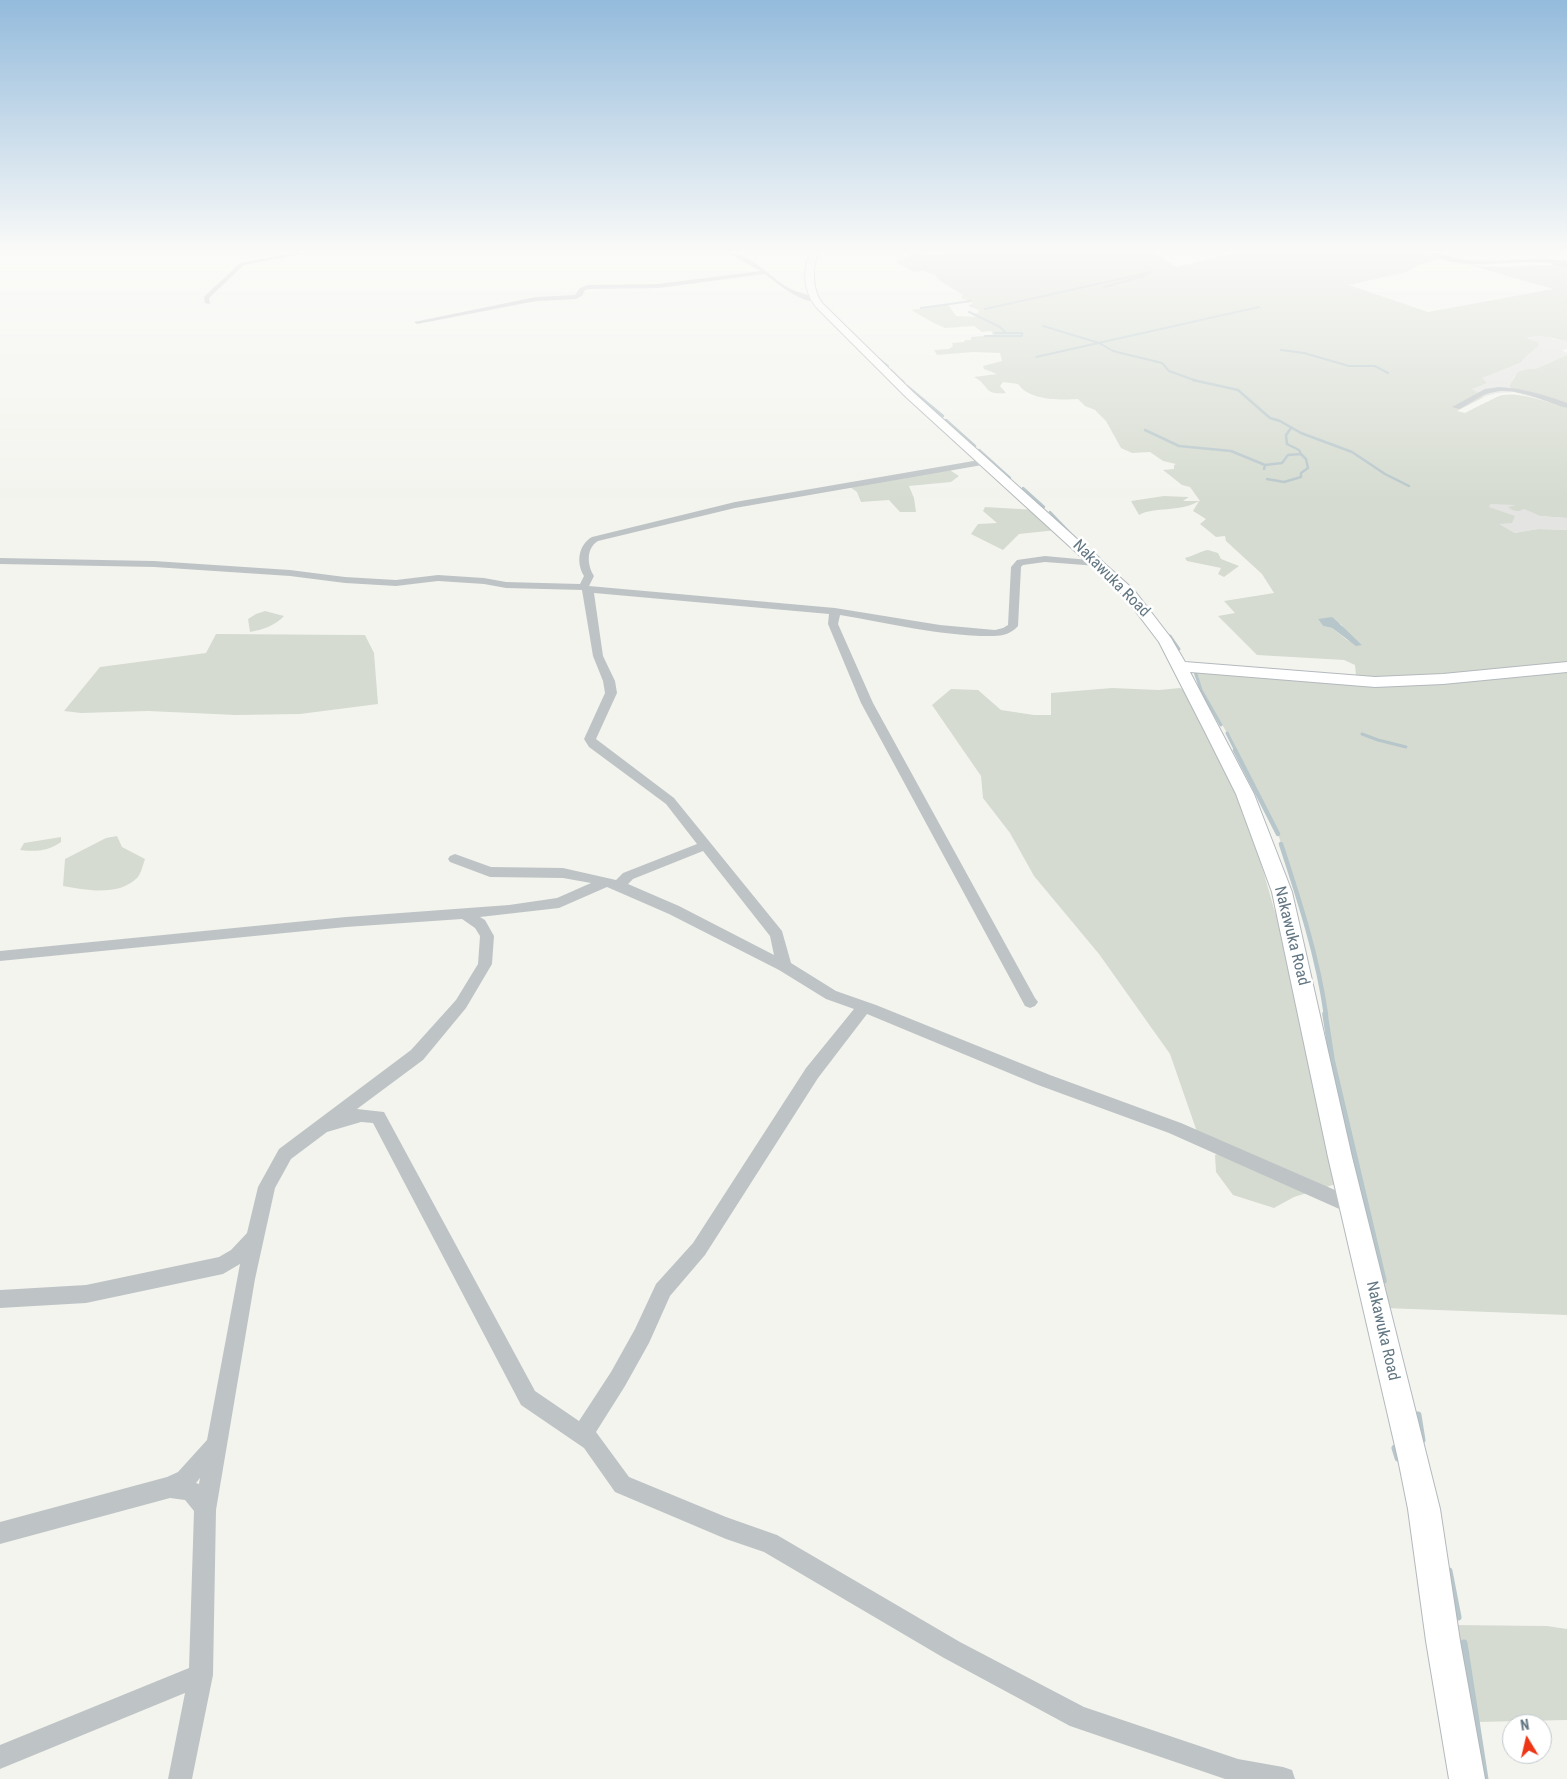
<!DOCTYPE html>
<style>
body{margin:0}
#map{position:relative;width:1567px;height:1779px;overflow:hidden;background:#f4f4ef;font-family:"Roboto Condensed",sans-serif}
canvas{display:block}
.north{position:absolute;left:1502px;top:1714px;width:50px;height:50px;box-sizing:border-box;background:#fff;border:1px solid #c0c8cd;border-radius:50%;rotate:351deg;font-size:14px;font-weight:700;line-height:20px;text-align:center;color:#617682}
.north::after{content:'';display:block;margin:auto;width:18px;height:22px;background:#ed3616;clip-path:polygon(50% 0,100% 100%,50% 72%,0 100%)}
</style>
<div id="map">
<canvas width="1567" height="1779"></canvas>
<div class="north">N</div>
</div>
<script>
const g = document.querySelector('canvas').getContext('2d');
g.lineJoin = 'round';
function fillPath(path, color) {
  g.fillStyle = color;
  g.fill(path, 'evenodd');
}
function trace(path, color, width, dash) {
  g.strokeStyle = color;
  g.lineWidth = width;
  g.lineCap = dash ? 'butt' : 'round';
  g.setLineDash(dash || []);
  g.stroke(path);
}
function drawText(font, color, halo, rows, align = 'center') {
  g.font = font + ' "Roboto Condensed",sans-serif';
  g.lineWidth = 5;
  g.setLineDash([]);
  g.textBaseline = 'middle';
  g.strokeStyle = halo;
  g.fillStyle = color;
  for (const [text, x, y, turn = 0] of rows) {
    g.save();
    g.translate(x, y);
    g.rotate((+turn || 0) * Math.PI / 180);
    g.textAlign = isNaN(turn) ? turn : align;
    if (halo) g.strokeText(text, 0, 0);
    g.fillText(text, 0, 0);
    g.restore();
  }
}
fillPath(new Path2D(`
 M1539 335H1546L1553 339 1567 341V349L1562 350 1567 353V355L1535 369H1527L1515 376 1509 386 1514 392 1497 393 1484 397 1471 389 1486 383 1481 378 1520 363 1539 345 1524 339Z
 M1506 503 1515 504 1540 516 1567 518V530L1538 529 1515 533 1498 524 1489 507 1491 504Z`), '#e4e5e3');
fillPath(new Path2D(`
 M908 253 939 255 946 253H1154L1176 267 1237 253H1420L1441 258 1416 266 1407 272 1349 285 1428 312 1553 289 1469 265C1502 270 1534 263 1567 266V341C1548 338 1546 333 1526 338L1538 342 1539 345 1520 363 1482 378 1487 383 1472 389 1484 397 1457 411 1465 413C1475 408 1486 402 1497 397 1514 389 1550 403 1567 408V518L1540 516 1524 509C1519 512 1513 512 1508 507L1516 505 1491 504 1489 507 1515 516 1512 523 1499 524 1515 533 1538 529 1567 530V663C1497 667 1427 680 1356 676L1355 665 1344 660 1257 655 1218 616 1235 613 1224 601 1274 593 1262 574 1226 541 1225 536 1216 537 1200 524 1206 519 1193 511 1199 501C1179 513 1155 506 1139 515L1131 501 1164 496 1189 497 1183 501H1200L1190 487 1182 485 1163 470 1174 469V465L1176 464 1163 461 1150 452 1132 453 1121 448 1106 421 1095 410 1085 406 1078 399C1060 400 1030 401 1018 384L1003 382 1000 386 1006 393C982 395 991 386 974 377L997 374 984 369 983 366 1002 361 1000 353 973 352 937 355 934 350 949 349 953 346 952 343 964 342 965 340H971V337L993 335 991 331 982 332 974 326 945 328 932 322 911 310 948 304 956 316 977 317 972 314 978 313 979 310 968 306 973 303 961 298 963 295 940 281 935 275 924 271 914 272 895 262 911 256ZM1318 619 1341 624 1344 629 1362 645 1347 640 1332 628 1323 626Z
 M1567 355V406L1514 392 1509 386 1518 372 1527 369H1535Z
 M950 470 959 476 951 482 909 486 914 498 916 512H900L889 500 861 502 857 492 847 485Z
 M985 507 1037 510 1057 530 1019 534 1003 550 971 534 978 524 997 523 983 511Z
 M1208 550 1218 553 1221 559 1239 566 1224 577 1218 574 1221 568 1187 561 1185 558C1194 556 1200 551 1208 550Z
 M265 611 284 616C276 625 262 630 250 632L248 619 256 614Z
 M216 634 365 635 374 653 378 704 300 714 236 715 148 711 81 713 64 711 100 667 206 653Z
 M1195 671 1358 685 1567 671V1315L1385 1308 1384 1281 1333 1060 1323 996 1298 895 1278 834 1227 733 1200 687 1194 675Z
 M1112 688 1159 690 1180 688 1186 691 1212 736 1250 824 1274 909 1291 953 1336 1184 1294 1197 1274 1208 1233 1195 1216 1172 1215 1155 1232 1149 1197 1132 1170 1054 1099 954 1034 876 1010 833 983 798 981 776 932 705 951 689 978 690 1001 710 1034 715H1051V693Z
 M117 836 122 847 145 859C143 865 141 873 138 877 119 897 86 890 63 886L65 859 106 838Z
 M61 837V842C48 851 36 852 20 850L24 843Z
 M1454 1625 1547 1626 1567 1629V1720L1476 1722Z`), '#d5dbd0');
fillPath(new Path2D(`
 M1332 617C1343 626 1352 636 1362 645L1356 646 1332 628 1323 626 1318 619Z`), '#b7c6ca');
trace(new Path2D(`
 M1553 264 1567 266
 M1104 287 1144 276
 M921 308 971 301
 M985 309 1152 272
 M969 312 1000 327 1006 333
 M1043 326 1099 343 1113 351 1162 363 1169 371 1197 381
 M985 336H1022V333H995
 M1281 350 1304 353 1349 366H1375L1388 373
 M1036 357 1259 307
 M878 358 888 366
 M891 370 902 381`), '#b7c6ca', 2);
trace(new Path2D(`
 M901 380 904 383
 M1193 380 1238 390 1270 418 1280 421 1301 433 1352 452 1385 474 1409 486
 M907 386 943 416
 M946 420 975 446
 M1145 430 1179 446 1231 451 1265 465
 M979 450 1010 478
 M1264 469 1265 465 1282 463 1288 455 1301 454 1299 450 1287 444 1286 435 1291 428
 M1267 479 1284 482 1301 477V473L1308 468 1306 459 1301 454
 M1023 488 1044 507
 M1050 512 1074 537
 M1081 542 1083 544`), '#b7c6ca', 2.5);
trace(new Path2D(`
 M1081 542 1099 558
 M1170 636 1179 649
 M1195 671 1201 690 1221 725
 M1227 733 1236 751
 M1362 734 1378 740 1406 747`), '#b7c6ca', 3);
trace(new Path2D(`
 M1235 750 1278 834
 M1281 844C1299 899 1318 957 1326 1015`), '#b7c6ca', 4.5);
trace(new Path2D(`
 M1325 1014 1332 1060 1384 1281`), '#b7c6ca', 5.5);
trace(new Path2D(`
 M1418 1415 1422 1440
 M1395 1448 1398 1458
 M1449 1571 1458 1617
 M1464 1643 1485 1779`), '#b7c6ca', 7);
const secondary = new Path2D(`
 M810 253H818C812 268 812 291 823 304L914 393 1134 590 1171 638 1185 662 1375 677 1443 674 1567 662V672L1443 684 1375 687 1190 672 1254 794 1292 892 1352 1157 1440 1509 1460 1641 1485 1779H1449L1426 1641 1408 1509 1398 1459 1328 1157 1272 892 1236 794 1204 730 1159 642 1124 596 906 397 817 308C804 293 802 271 810 253Z`);
trace(secondary, '#b3b9bd', 2);
fillPath(new Path2D(`
 M295 253H305L244 265 209 298 210 304 205 303 204 297 240 263Z
 M728 253C749 251 772 279 789 288 798 293 810 294 818 300 806 307 775 282 765 274L658 288 589 289 585 290 582 296 576 299 536 301 417 324 414 322 536 297 575 295 580 288 588 285 658 284 760 271Z
 M1430 253C1442 252 1456 259 1468 260 1501 263 1534 256 1567 261V265C1554 263 1541 262 1529 262 1498 262 1457 271 1430 253Z
 M1499 387C1523 388 1545 395 1567 403V408C1544 402 1515 385 1490 393 1479 396 1470 404 1459 409L1452 407 1485 389Z
 M985 459 988 460V464L735 508 598 541C586 548 587 565 594 576L589 586 835 608 940 625 995 630 1003 628 1008 625 1011 567 1017 560 1045 556 1100 561 1102 563 1097 566 1045 562 1023 565 1021 567 1018 626C1012 633 1003 636 994 636 946 637 887 623 840 615L838 624 873 703 1035 998 1038 1002 1035 1006 1030 1008 1025 1006 861 703 828 624 829 614 594 593 603 656 615 681 617 693 596 739 674 798 782 931 791 963 836 991 876 1005 1050 1075 1181 1123 1358 1200 1361 1206 1358 1212 1352 1214 1346 1212 1169 1133 1038 1085 867 1014 818 1078 705 1255 670 1296 649 1343 625 1386 596 1432 629 1477 726 1517 777 1535 960 1642 1084 1707 1238 1759 1283 1767 1292 1770 1295 1779H1225L1070 1726 944 1658 764 1552 726 1539 615 1492 584 1448 521 1405 373 1123 361 1122 327 1132 291 1159 275 1188 255 1279 216 1510 213 1675 192 1779H168L185 1693 0 1769V1745L189 1668 194 1511 185 1500 170 1498 0 1544V1522L167 1477 178 1472 207 1440 240 1264 223 1274 86 1303 0 1308V1290L86 1285 219 1257 231 1250 247 1233 258 1187 279 1149 411 1050 456 1000 478 964 480 936 475 928 462 919 346 927 0 961V951L346 917 509 905 557 898 591 883 563 878 490 877 450 862 448 859 450 856 455 854 491 867 563 868 616 880 623 873 697 844 666 804 589 747 584 739 605 693 603 681 593 656 582 590 506 588 484 584 438 581 396 586 345 583 290 576 154 567 0 564V558L154 561 290 570 345 577 396 580 438 575 484 578 506 582 580 584 584 576C576 563 578 545 592 537L735 502ZM703 851 770 936 774 955 679 906 628 884 633 879ZM607 887 669 914 779 970 826 999 854 1009 806 1068 693 1243 656 1284 635 1329 611 1372 579 1421 535 1391 384 1112 357 1109 423 1060 466 1008 492 964 494 936 485 920 480 917 559 908ZM200 1478 199 1484 196 1483Z`), '#bec4c6');
fillPath(secondary, '#fff');
const sky = g.createLinearGradient(0, 0, 0, 502);
sky.addColorStop(0, '#94bbdc');
sky.addColorStop(0.5, '#fafaf8');
sky.addColorStop(1, '#fafaf800');
g.fillStyle = sky;
g.fillRect(0, 0, 1567, 502);
drawText('16px', '#617682', '#fff', [
 ["Nakawuka Road",1111,579,45],
 ["Nakawuka Road",1291,936,76],
 ["Nakawuka Road",1382,1331,77]
]);
</script>
